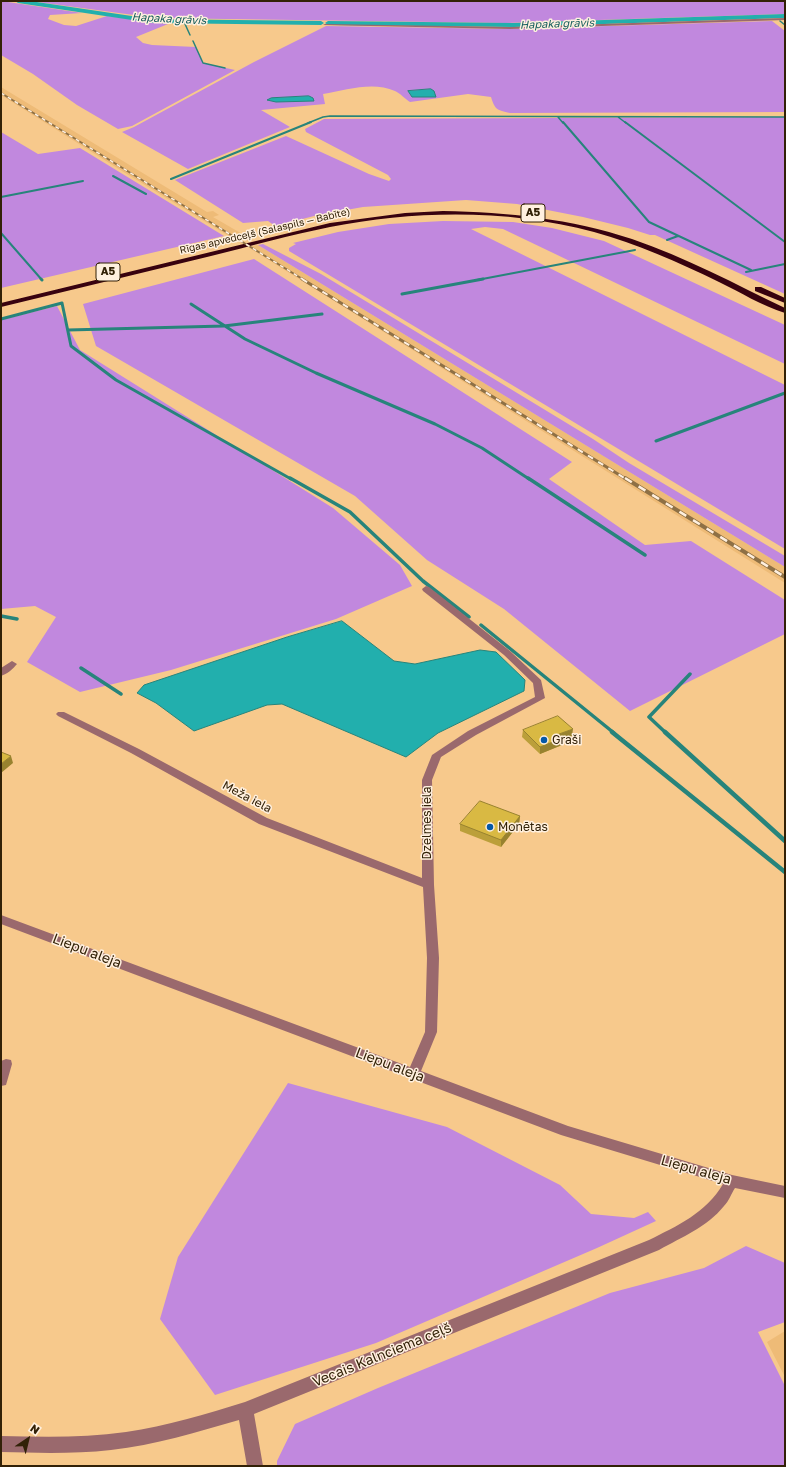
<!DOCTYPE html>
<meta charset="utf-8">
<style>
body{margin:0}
#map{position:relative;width:786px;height:1467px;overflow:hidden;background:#f7c98c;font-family:"Golos Text",sans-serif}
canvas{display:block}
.frame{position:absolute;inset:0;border:2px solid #322107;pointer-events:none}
.north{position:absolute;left:8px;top:1419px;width:40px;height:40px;-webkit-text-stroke:3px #fff0df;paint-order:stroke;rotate:35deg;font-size:11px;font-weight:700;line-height:16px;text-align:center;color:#322107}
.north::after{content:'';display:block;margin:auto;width:14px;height:18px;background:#322107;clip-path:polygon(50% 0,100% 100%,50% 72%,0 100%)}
</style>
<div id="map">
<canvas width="786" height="1467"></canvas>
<div class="frame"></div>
<div class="north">N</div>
</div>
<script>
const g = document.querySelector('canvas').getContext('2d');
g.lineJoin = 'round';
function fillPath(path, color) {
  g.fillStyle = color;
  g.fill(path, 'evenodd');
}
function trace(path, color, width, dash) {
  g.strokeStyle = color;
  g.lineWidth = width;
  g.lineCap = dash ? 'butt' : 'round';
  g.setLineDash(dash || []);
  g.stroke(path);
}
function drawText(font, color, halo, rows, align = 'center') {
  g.font = font + ' "Golos Text",sans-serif';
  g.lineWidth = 3;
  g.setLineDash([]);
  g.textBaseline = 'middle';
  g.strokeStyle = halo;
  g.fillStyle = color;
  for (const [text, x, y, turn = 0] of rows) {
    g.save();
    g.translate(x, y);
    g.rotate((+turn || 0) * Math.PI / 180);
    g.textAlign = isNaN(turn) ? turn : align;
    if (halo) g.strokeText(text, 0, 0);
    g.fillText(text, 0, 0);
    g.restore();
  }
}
fillPath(new Path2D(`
 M1 87 207 212 213 211 219 215 213 217 244 235 232 238 122 171 1 95Z
 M258 245 785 567V583L248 247Z
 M785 1331V1377L767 1342Z`), '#eb7');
fillPath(new Path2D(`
 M1 1 82 13 50 15 48 19 64 25 76 26 107 16 168 24 136 37 143 43 152 45 196 47 203 63 235 70 132 126 118 129 77 105 33 74 1 55Z
 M30 1H785V14L506 23 156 18Z
 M772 21 785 31V112L510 113C497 110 495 110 491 97L468 94 410 102C405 99 400 93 395 91 373 81 346 90 323 94L325 104 261 110 290 127 188 169 122 132 134 127 254 62 326 26 509 29Z
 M785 117V294L655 235H650L628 228 583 217 517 204 466 200 363 207 318 215 275 226 268 221 243 223 175 180 286 136 369 174 389 181 391 179 388 175 306 132 305 129 324 119Z
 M1 132 38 154 80 148 224 236 1 288Z
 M443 221 513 222 552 228 604 241 785 325V364L503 229 485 227 471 229 785 385V549L289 251V248L296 244 293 243 338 232 389 224Z
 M263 244 321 274 593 439 629 463 785 556V567L258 245Z
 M254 259 572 462 549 479 645 545 691 541 785 600V634L630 711 504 609 427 560 355 496 96 346 83 304Z
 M57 306 80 350 333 508 400 565 412 586 336 619 171 670 80 692 27 662 56 617 35 606 1 609V320Z
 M288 1083 447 1127 560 1185 591 1214 634 1218 648 1212 656 1221 597 1248 376 1343 215 1395 160 1319 178 1257Z
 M746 1246 785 1263V1322L758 1332 785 1386V1466H277V1461L295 1424 378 1388 610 1293 704 1268Z`), '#c188de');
const water = new Path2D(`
 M431 89 434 91 436 97H412L408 91Z
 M309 96 313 98 314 101 276 102 267 100 271 98Z
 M342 621 394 661 415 664 480 650 496 652 525 680 524 691 438 733 406 757 282 704 267 705 194 731 156 703 137 693 144 685 287 637Z`);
fillPath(water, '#22afad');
trace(water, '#27847b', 1);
trace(new Path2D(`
 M780 21 785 25
 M185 24 190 35
 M193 41 203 63 225 68
 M558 117 563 123
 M618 117 626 123
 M308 123 323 117 330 116 785 117`), '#27847b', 1.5);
trace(new Path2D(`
 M563 122 649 222 751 270
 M625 122 785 242
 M113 176 146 194
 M171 179 311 122
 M1 197 83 181
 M1 233 42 280
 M667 240 678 236
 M746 272 785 264
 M477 280 635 250`), '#27847b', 2);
trace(new Path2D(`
 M41 279 42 280
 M402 294 483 279
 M191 304 245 339 316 373 435 424 482 448 529 479
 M1 319 62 303 71 346 116 380 291 479
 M68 330 224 326 322 314
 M656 441 785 393`), '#27847b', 3);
trace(new Path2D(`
 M290 478 350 512 423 581 469 617
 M528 478 645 555
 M1 616 17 619
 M481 625 614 733
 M81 668 121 694
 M666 733 649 717 690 674`), '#27847b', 3.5);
trace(new Path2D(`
 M612 732 785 872
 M665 732 785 841`), '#27847b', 4.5);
fillPath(new Path2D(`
 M15 1H30L152 19 321 21 324 23 321 25 152 23 18 3Z
 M785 14V18L514 27 328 25 325 23 328 21 514 23Z`), '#22afad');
fillPath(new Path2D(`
 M785 18V20L510 29 323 25 325 24 510 27Z
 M426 586 429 587 510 651 541 680 545 698 476 735 441 757 432 780 434 885 439 958 437 1032 421 1071 568 1126 732 1175 785 1186V1198L735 1188C731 1194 729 1201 724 1206 707 1227 682 1237 659 1250L254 1414 263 1466H247L239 1420C197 1432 155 1445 111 1450 75 1454 38 1453 1 1452V1436C43 1437 85 1438 126 1432 167 1426 206 1414 245 1402L649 1240C677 1226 706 1213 723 1184L561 1135 1 924V915L410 1067 425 1032 427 958 423 887 259 824 131 753 58 716 56 714 58 712H64L139 749 267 818 422 878V780L432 755 468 731 535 697 533 683 504 655 423 591 422 589Z
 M12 661 17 664C13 669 7 674 1 676V668Z
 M6 1059 11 1060 12 1064 6 1085 1 1086V1061Z`), '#9a696d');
fillPath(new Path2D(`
 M443 211C508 212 571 219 632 239 685 257 735 284 785 308V313C762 306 740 292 719 282 678 262 637 244 594 232 509 209 416 210 330 227 290 235 251 246 211 256 141 273 71 290 1 307V303L330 223 405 213Z
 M755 287H761L785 298V303L755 291Z`), '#38020f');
const railFar2 = new Path2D(`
 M1 93 304 280`);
const railFar1 = new Path2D(`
 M302 279 626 479`);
const rail = new Path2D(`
 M625 478 785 577`);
trace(railFar2, '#8e7045', 2);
trace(railFar1, '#8e7045', 3);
trace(rail, '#8e7045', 4);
trace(railFar2, '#fff0df', 1.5, [4]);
trace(railFar1, '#fff0df', 2, [6]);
trace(rail, '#fff0df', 2.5, [8]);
fillPath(new Path2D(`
 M523 730 572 736 563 740 562 745 540 754 522 737Z
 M520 816 519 824 501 847 460 831V824Z`), '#bb9f3a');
fillPath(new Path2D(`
 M573 729 572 736 563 740 562 745 540 754V747L559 734Z
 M11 756 13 763 1 773V764Z
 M520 816 519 824 501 847V840Z`), '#98822f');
const building = new Path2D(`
 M558 716 573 729 559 734 563 738 540 747 523 730Z
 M1 752 11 756 1 764Z
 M480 801 520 816 501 840 460 824Z`);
fillPath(building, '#d9b943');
trace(building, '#98822f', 1);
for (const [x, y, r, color] of [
 [544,740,4,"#0559a7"],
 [490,827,4,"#0559a7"]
]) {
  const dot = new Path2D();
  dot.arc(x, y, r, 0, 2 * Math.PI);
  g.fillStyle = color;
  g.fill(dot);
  trace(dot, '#fff0df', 1.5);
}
drawText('10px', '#322107', '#fff0df', [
 ["Rīgas apvedceļš (Salaspils — Babīte)",265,231,-13]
]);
drawText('italic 11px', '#155d5c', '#fff0df', [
 ["Hapaka grāvis",169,19,3],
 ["Hapaka grāvis",557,24,-2]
]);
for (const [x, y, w] of [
 [533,213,24],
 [108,272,24]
]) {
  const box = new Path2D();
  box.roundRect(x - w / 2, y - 9, w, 18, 3);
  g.fillStyle = '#fff0df';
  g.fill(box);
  trace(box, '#322107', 1);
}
drawText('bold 11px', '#322107', null, [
 ["A5",533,213],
 ["A5",108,272]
]);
drawText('12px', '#322107', '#fff0df', [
 ["Graši",552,740],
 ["Monētas",498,827]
], 'left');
drawText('12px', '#322107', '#fff0df', [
 ["Meža iela",247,797,28],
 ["Dzelmes iela",427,823,-90]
]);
drawText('14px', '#322107', '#fff0df', [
 ["Liepu aleja",87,951,21],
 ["Liepu aleja",390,1065,21],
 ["Liepu aleja",696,1170,16],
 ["Vecais Kalnciema ceļš",382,1355,-22]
]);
</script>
